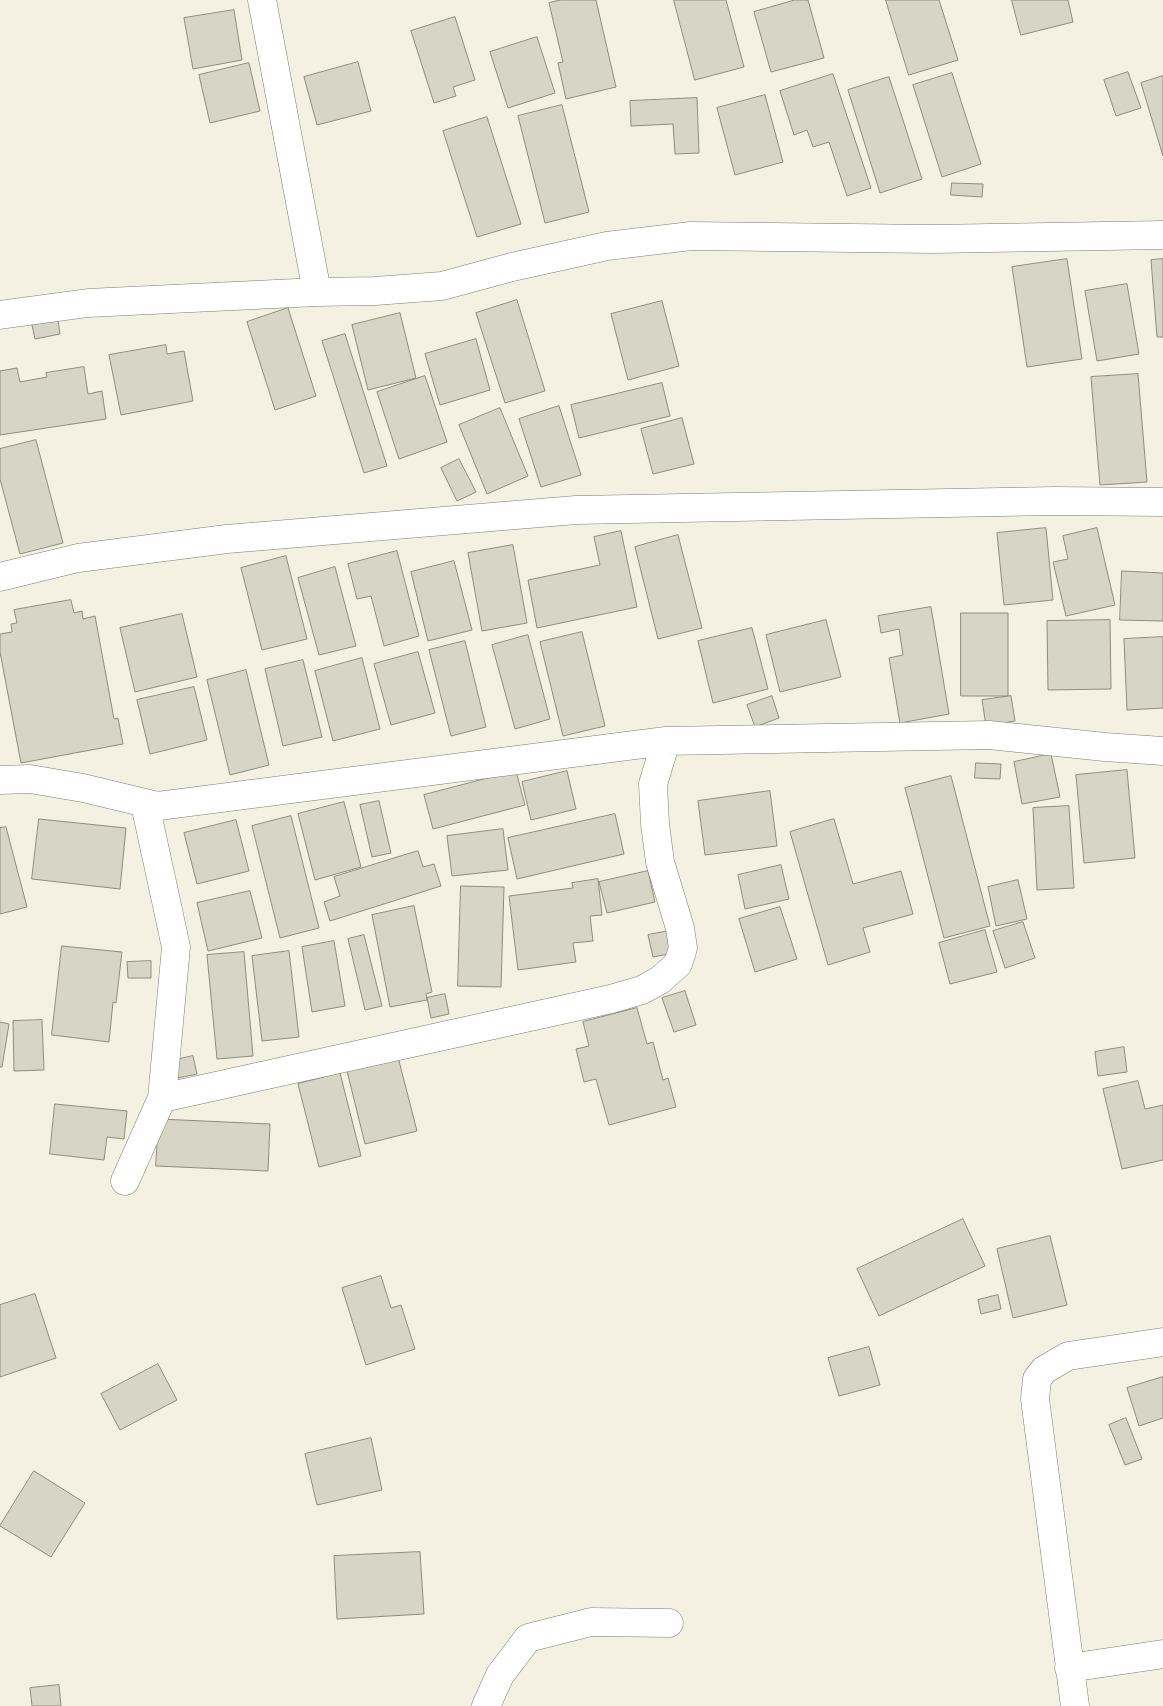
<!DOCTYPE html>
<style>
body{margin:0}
canvas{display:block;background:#f4f1e2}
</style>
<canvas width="1163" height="1706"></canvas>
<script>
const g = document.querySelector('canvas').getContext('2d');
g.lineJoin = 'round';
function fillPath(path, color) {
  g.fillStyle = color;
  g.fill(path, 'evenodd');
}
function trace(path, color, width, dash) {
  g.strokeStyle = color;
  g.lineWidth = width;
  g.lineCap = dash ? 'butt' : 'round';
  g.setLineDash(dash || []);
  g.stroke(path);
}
const building = new Path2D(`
 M561 0H596L616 87 566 99 558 63 563 62 549 3Z
 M674 0H726L744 67 695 80Z
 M795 0H808L824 58 771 72 754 12Z
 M886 0H939L958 60 909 75Z
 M1012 0H1068L1073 22 1021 35Z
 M234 10 242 60 193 69 184 18Z
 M455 17 475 80 453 87 456 96 434 103 411 31Z
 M537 37 555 93 508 108 490 52Z
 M358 62 371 111 317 125 304 77Z
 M249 63 260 111 210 123 199 75Z
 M1128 72 1141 108 1116 116 1104 80Z
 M952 73 981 164 942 177 913 85Z
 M833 74 871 188 847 196 829 142 813 147 807 130 794 135 780 91Z
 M1163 76V156L1141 83Z
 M889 77 922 179 880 193 848 90Z
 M765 95 783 162 735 175 717 108Z
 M697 98 699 153 675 154 673 124 631 126 630 101Z
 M562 105 589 212 545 223 518 116Z
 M487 117 521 224 477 237 443 131Z
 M952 183 983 184 982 197 951 195Z
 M1067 259 1082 359 1027 367 1012 267Z
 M1163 259V337H1157L1151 260Z
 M1127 284 1139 354 1097 361 1085 291Z
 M517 300 545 391 505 403 476 313Z
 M662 301 679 366 628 380 611 314Z
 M288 308 316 396 275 410 247 322Z
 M400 313 416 378 368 390 352 325Z
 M58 320 60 334 35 339 32 325Z
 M345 334 387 466 364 473 322 341Z
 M476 339 490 390 440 405 425 354Z
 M166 345 167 354 184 351 193 401 121 415 109 355Z
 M84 367 88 394 102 391 106 419 0 435V371L17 368 20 382 47 377 46 373Z
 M1138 374 1147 482 1100 485 1091 377Z
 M425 376 447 442 399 459 377 392Z
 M662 383 670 416 579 438 571 405Z
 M559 406 581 475 541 487 519 419Z
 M500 408 528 476 487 494 459 425Z
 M682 418 694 464 653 474 641 429Z
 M36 440 63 543 20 554 0 479V449Z
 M459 459 476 492 457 501 441 468Z
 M1046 528 1053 600 1004 605 997 533Z
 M1097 528 1115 605 1066 616 1053 562 1068 559 1063 536Z
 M621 531 637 607 537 628 528 580 600 565 594 537Z
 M678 535 702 628 658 639 635 547Z
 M513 545 527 623 482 631 468 553Z
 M397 551 419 636 384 646 371 596 357 599 348 564Z
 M286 556 307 639 262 650 241 568Z
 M454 561 472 630 428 641 411 572Z
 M335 567 356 646 319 655 298 578Z
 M1122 571 1163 573V621L1120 620Z
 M71 600 74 613 82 611 83 619 95 616 114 719 118 718 123 744 21 763 0 652V634L12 632 11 624 17 623 14 610Z
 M931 607 949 714 900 723 889 658 903 655 899 629 881 633 878 616Z
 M961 613H1008V696H961Z
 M182 614 197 677 135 692 120 628Z
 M826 620 841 677 780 692 766 635Z
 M1110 620 1111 689 1048 690 1047 621Z
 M752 628 768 689 713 703 698 641Z
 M582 632 605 726 563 736 540 642Z
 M528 635 550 719 515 729 492 645Z
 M1163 637V708L1127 710 1124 639Z
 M465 641 486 727 451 736 429 650Z
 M418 652 435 713 391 725 374 664Z
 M362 658 380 729 333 741 315 671Z
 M303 660 322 737 283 746 265 669Z
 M246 670 269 765 230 775 207 680Z
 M194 687 207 740 150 754 137 700Z
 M772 696 779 718 755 727 747 705Z
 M1011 696 1015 721 986 726 982 700Z
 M1051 754 1060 797 1022 804 1014 762Z
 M976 763 1001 764 1000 779 975 778Z
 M1127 770 1135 858 1084 863 1076 775Z
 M516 771 525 805 433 829 424 795Z
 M567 771 576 809 531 820 522 782Z
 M951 776 990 926 944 938 905 788Z
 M770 791 777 846 705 855 698 801Z
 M379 801 391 853 372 857 360 805Z
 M344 802 361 867 315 880 298 814Z
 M1069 806 1074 888 1037 890 1033 808Z
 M615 814 624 854 517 879 508 838Z
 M291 816 319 928 280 938 252 826Z
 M39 819 126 828 120 889 32 879Z
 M834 819 853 884 901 871 913 914 863 928 870 952 828 965 790 832Z
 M236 820 249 871 197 884 184 833Z
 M6 827 27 907 0 914V828Z
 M503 829 508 870 452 876 447 836Z
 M418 851 423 867 434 864 441 886 330 921 324 902 340 896 334 877Z
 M781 865 789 899 745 909 738 875Z
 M648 871 655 902 607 913 599 882Z
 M598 879 602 915 590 916 593 941 573 943 576 962 518 970 509 896 573 888 572 883Z
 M1018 880 1027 919 996 926 988 887Z
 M461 886 504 887 501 987 458 986Z
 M250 891 262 938 208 951 197 903Z
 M414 906 432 992 426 994 427 1000 390 1007 372 915Z
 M780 907 797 959 755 972 739 919Z
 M1023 922 1035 958 1005 968 993 931Z
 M985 930 997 972 950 984 939 943Z
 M669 931 674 953 653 957 648 935Z
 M364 935 382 1006 365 1010 348 939Z
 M334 941 345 1006 312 1012 302 947Z
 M62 946 122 952 116 1003 113 1002 109 1042 52 1035Z
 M289 951 299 1037 262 1041 252 956Z
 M244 952 253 1056 217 1059 207 955Z
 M151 961V978H128L127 962Z
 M685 991 696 1025 674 1032 662 998Z
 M445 994 449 1014 431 1018 427 998Z
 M637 1008 647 1044 653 1042 663 1080 668 1078 676 1107 609 1125 596 1079 584 1082 576 1049 589 1046 583 1022Z
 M42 1020 44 1070 14 1071 13 1021Z
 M0 1022 9 1024 2 1067H0Z
 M1124 1047 1127 1072 1098 1076 1095 1052Z
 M193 1056 197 1074 178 1078 175 1060Z
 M398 1057 417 1131 365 1144 347 1071Z
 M340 1073 361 1156 319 1167 298 1084Z
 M1138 1081 1145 1109 1163 1105V1160L1122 1169 1103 1089Z
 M55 1104 127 1111 124 1139 107 1137 104 1160 50 1154Z
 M159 1119 270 1124 268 1171 156 1166Z
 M963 1219 985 1266 879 1316 857 1269Z
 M1050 1236 1067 1305 1013 1318 997 1249Z
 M381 1276 391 1308 401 1305 415 1349 366 1365 342 1288Z
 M35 1294 56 1358 0 1377V1305Z
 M998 1295 1001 1309 981 1314 978 1300Z
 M869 1347 880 1385 839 1396 828 1358Z
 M158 1364 177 1400 120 1430 101 1394Z
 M1163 1377V1418L1139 1426 1127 1388Z
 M1126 1418 1142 1459 1125 1465 1109 1425Z
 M371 1438 382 1490 317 1505 305 1454Z
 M34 1471 85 1503 51 1557 0 1526Z
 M420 1552 424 1614 337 1619 334 1556Z
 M59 1685 61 1706H32L30 1688Z`);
fillPath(building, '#d7d5c6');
trace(building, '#8e8c7e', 1);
const minor = new Path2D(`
 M262 0 317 292
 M0 315 88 303 317 292 375 291 442 286 512 267 607 246 691 236 933 239 1163 235
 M0 577 78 558 227 539 576 510 1054 501 1163 502
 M0 780 30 779 83 788 158 806 666 741 989 735 1105 747 1163 751
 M162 1098 611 999 642 990 660 980 678 964 683 948 680 928 660 862 655 824 653 784 666 741
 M125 1181 162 1098 176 947 145 804
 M1069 1668 1163 1654
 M486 1706 500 1675 528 1638 591 1622 669 1623
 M1075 1706 1035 1399 1037 1379 1044 1370 1068 1356 1163 1342`);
trace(minor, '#7e7c6e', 29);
trace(minor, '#fff', 28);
</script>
